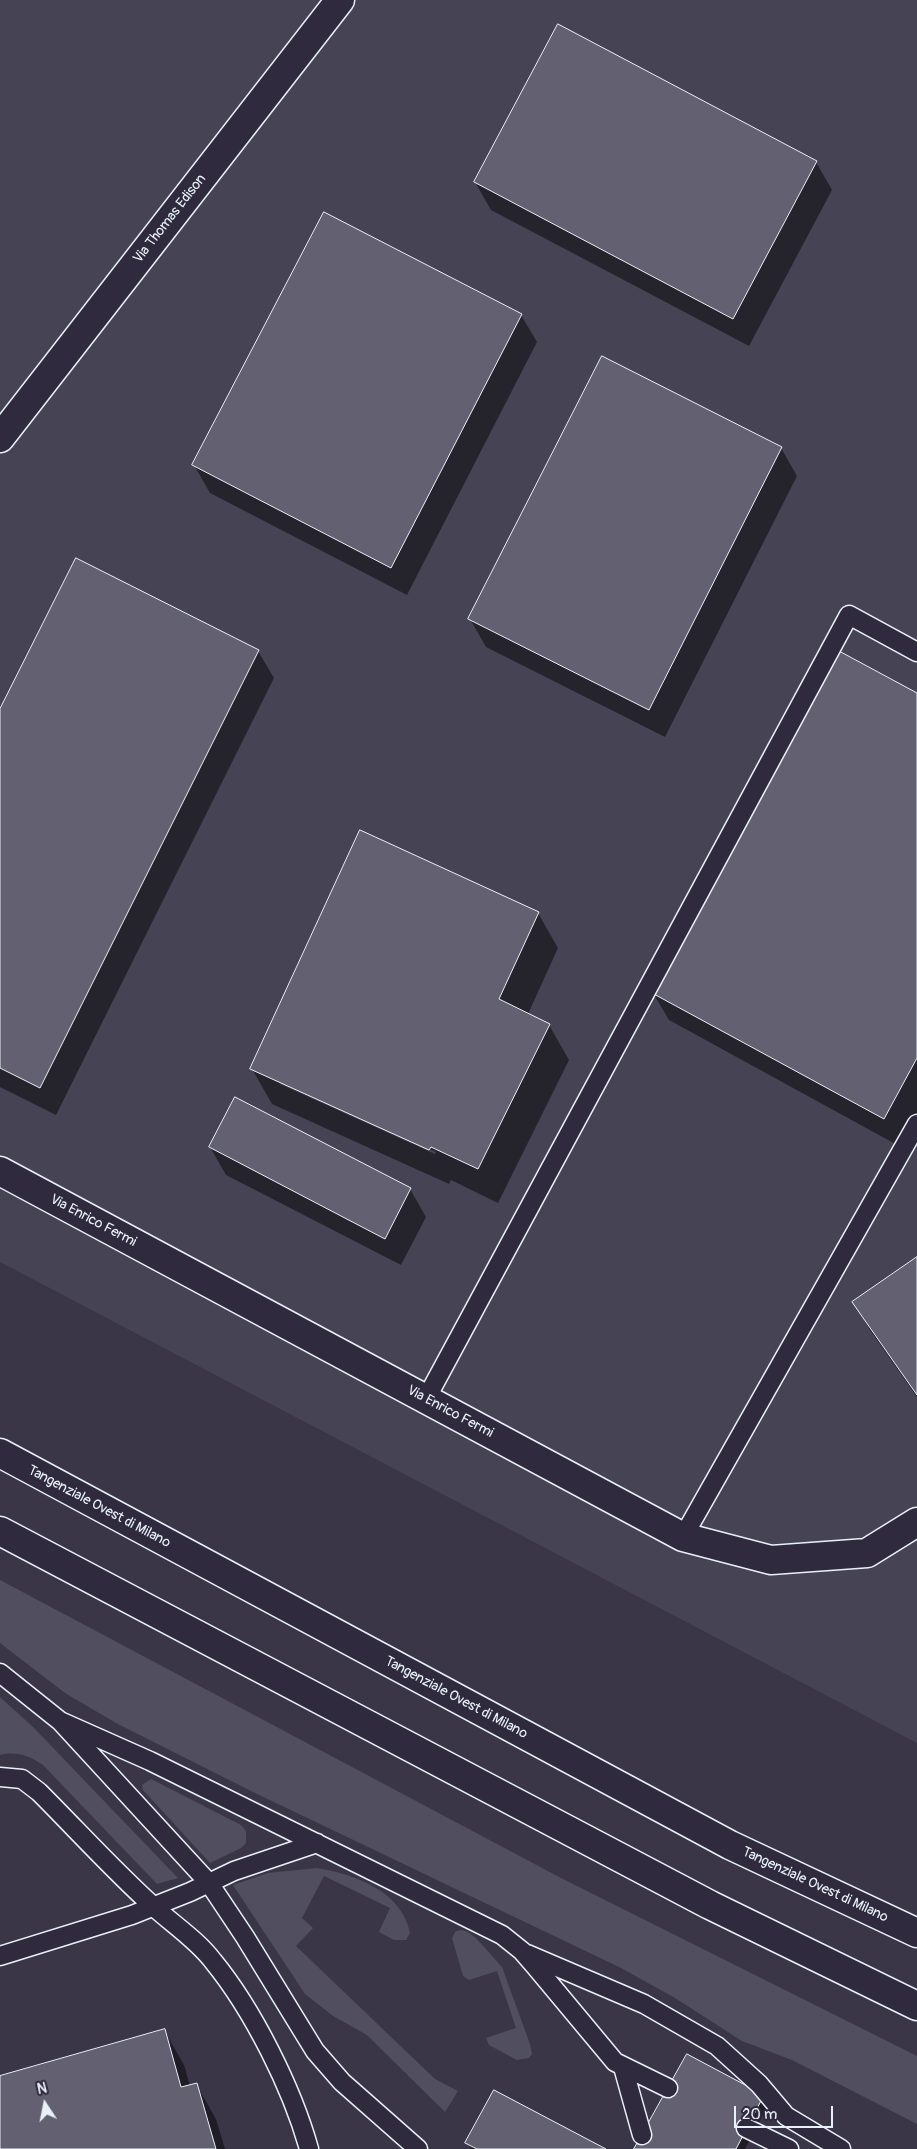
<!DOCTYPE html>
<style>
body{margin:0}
#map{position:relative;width:917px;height:2149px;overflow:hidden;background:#3a3648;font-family:Pangolin,sans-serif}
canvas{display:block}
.north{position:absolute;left:20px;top:2079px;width:50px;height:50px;-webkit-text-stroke:4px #2f2a3d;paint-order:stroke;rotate:349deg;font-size:14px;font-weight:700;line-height:20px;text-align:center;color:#e8f1f8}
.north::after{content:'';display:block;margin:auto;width:18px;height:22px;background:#e8f1f8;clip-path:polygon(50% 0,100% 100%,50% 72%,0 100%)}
.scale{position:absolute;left:734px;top:2106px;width:99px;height:22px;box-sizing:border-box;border:2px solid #e8f1f8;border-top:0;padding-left:6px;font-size:15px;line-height:18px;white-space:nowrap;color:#e8f1f8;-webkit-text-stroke:4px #2f2a3d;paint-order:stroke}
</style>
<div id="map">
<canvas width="917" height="2149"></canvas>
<div class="north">N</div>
<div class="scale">20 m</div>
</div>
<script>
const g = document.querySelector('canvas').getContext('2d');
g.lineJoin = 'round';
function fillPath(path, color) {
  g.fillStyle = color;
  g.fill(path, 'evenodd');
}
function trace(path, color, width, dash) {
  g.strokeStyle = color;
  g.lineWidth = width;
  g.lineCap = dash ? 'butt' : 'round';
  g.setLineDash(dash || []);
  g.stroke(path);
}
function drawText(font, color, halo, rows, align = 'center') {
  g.font = font + ' Pangolin,sans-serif';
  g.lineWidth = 4.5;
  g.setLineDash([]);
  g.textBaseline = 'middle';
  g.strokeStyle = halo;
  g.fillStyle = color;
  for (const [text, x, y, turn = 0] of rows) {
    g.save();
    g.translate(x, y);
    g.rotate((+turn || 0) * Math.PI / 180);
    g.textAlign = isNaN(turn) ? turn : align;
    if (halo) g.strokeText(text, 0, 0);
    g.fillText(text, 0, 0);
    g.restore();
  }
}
fillPath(new Path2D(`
 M0 0H917V1743L0 1262Z`), '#464354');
fillPath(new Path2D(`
 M0 1580 561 1878 917 2056V2124L792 2060 742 2041 675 1998 621 1968 253 1792 116 1723 65 1693 0 1643Z
 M0 1697 33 1727 178 1878 157 1884 43 1765C30 1756 16 1751 0 1755Z
 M151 1779 241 1825 246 1831V1843L241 1848 210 1863 143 1790 142 1785Z
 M317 1868C354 1874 402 1891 410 1933L406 1940H394L379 1932 390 1908 324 1876 302 1918 313 1928 296 1946 435 2079 458 2091 445 2112 367 2035 333 2016 305 1994 233 1885 268 1873Z
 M462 1930 468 1932 476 1938 502 1967 530 2044 532 2054 529 2058 517 2060 489 2045 486 2038 516 2028 497 1971 469 1980 463 1976 452 1938 456 1931Z`), '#504e5f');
fillPath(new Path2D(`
 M816 162 832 190 749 346 491 210 475 182Z
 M325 214 521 315 537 342 407 595 210 493 194 465Z
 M781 448 797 476 665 737 486 647 470 619Z
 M258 651 274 678 56 1115 0 1087V712Z
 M917 695V1114L899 1146 669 1020 653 993Z
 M538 913 558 948 528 1014 549 1025 569 1060 498 1203 451 1180 449 1184 272 1104 252 1069ZM280 1081 436 1152 435 1154 280 1084Z
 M210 1147 410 1189 426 1217 401 1265 226 1175Z
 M917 1259V1397L870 1330 854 1302Z
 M164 2030 184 2065 190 2086 196 2084 216 2119 225 2149H0V2077Z
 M763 2096 768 2105 745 2149H635Z
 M467 2143 604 2149H471Z`), '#0007');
const building = new Path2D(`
 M558 24 817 161 733 319 474 182Z
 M324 212 522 314 391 568 192 465Z
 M602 356 782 447 649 710 468 619Z
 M76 558 259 650 40 1088 0 1068V709Z
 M839 651 917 693V1058L884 1119 652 993Z
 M360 830 539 912 499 999 550 1024 478 1169 431 1147 429 1150 250 1069Z
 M235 1097 411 1188 385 1239 209 1147Z
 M917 1257V1395L852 1302Z
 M165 2029 181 2087 197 2083 216 2149H0V2076Z
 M687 2054 764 2095 736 2149H634Z
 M494 2090 606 2149H477L465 2143Z`);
fillPath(building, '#636171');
trace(building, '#e8f1f8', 1);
const service = new Path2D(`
 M426 1399 849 615 917 652
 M683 1537 917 1124
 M0 1673 60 1721 209 1883 245 1937 315 2051 342 2082 418 2149
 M60 1721 150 1761 502 1935 522 1951 535 1966 615 2062 668 2088
 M0 1777 22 1779 39 1792C77 1830 114 1871 154 1907 174 1925 197 1940 213 1961 253 2010 292 2088 309 2149
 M527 1954 644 2004 717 2046 759 2084 786 2116 841 2149
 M0 1956 132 1915 190 1892 234 1871 317 1843
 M623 2067 642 2135
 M746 2128 789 2149`);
const minor = new Path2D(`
 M0 438 340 0
 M0 1171 683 1537 771 1560 867 1553 917 1522`);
const motorway = new Path2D(`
 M0 1453 730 1845 917 1933
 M0 1531 710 1905 917 2006`);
trace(service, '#e8f1f8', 21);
trace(minor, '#e8f1f8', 31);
trace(motorway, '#e8f1f8', 31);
trace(service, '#2f2a3d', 18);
trace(minor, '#2f2a3d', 28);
trace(motorway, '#2f2a3d', 28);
drawText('14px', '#e8f1f8', '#2f2a3d', [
 ["Via Thomas Edison",170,219,-52],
 ["Via Enrico Fermi",93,1221,28],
 ["Via Enrico Fermi",450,1412,28],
 ["Tangenziale Ovest di Milano",99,1507,28],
 ["Tangenziale Ovest di Milano",456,1698,28],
 ["Tangenziale Ovest di Milano",815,1885,25]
]);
</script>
